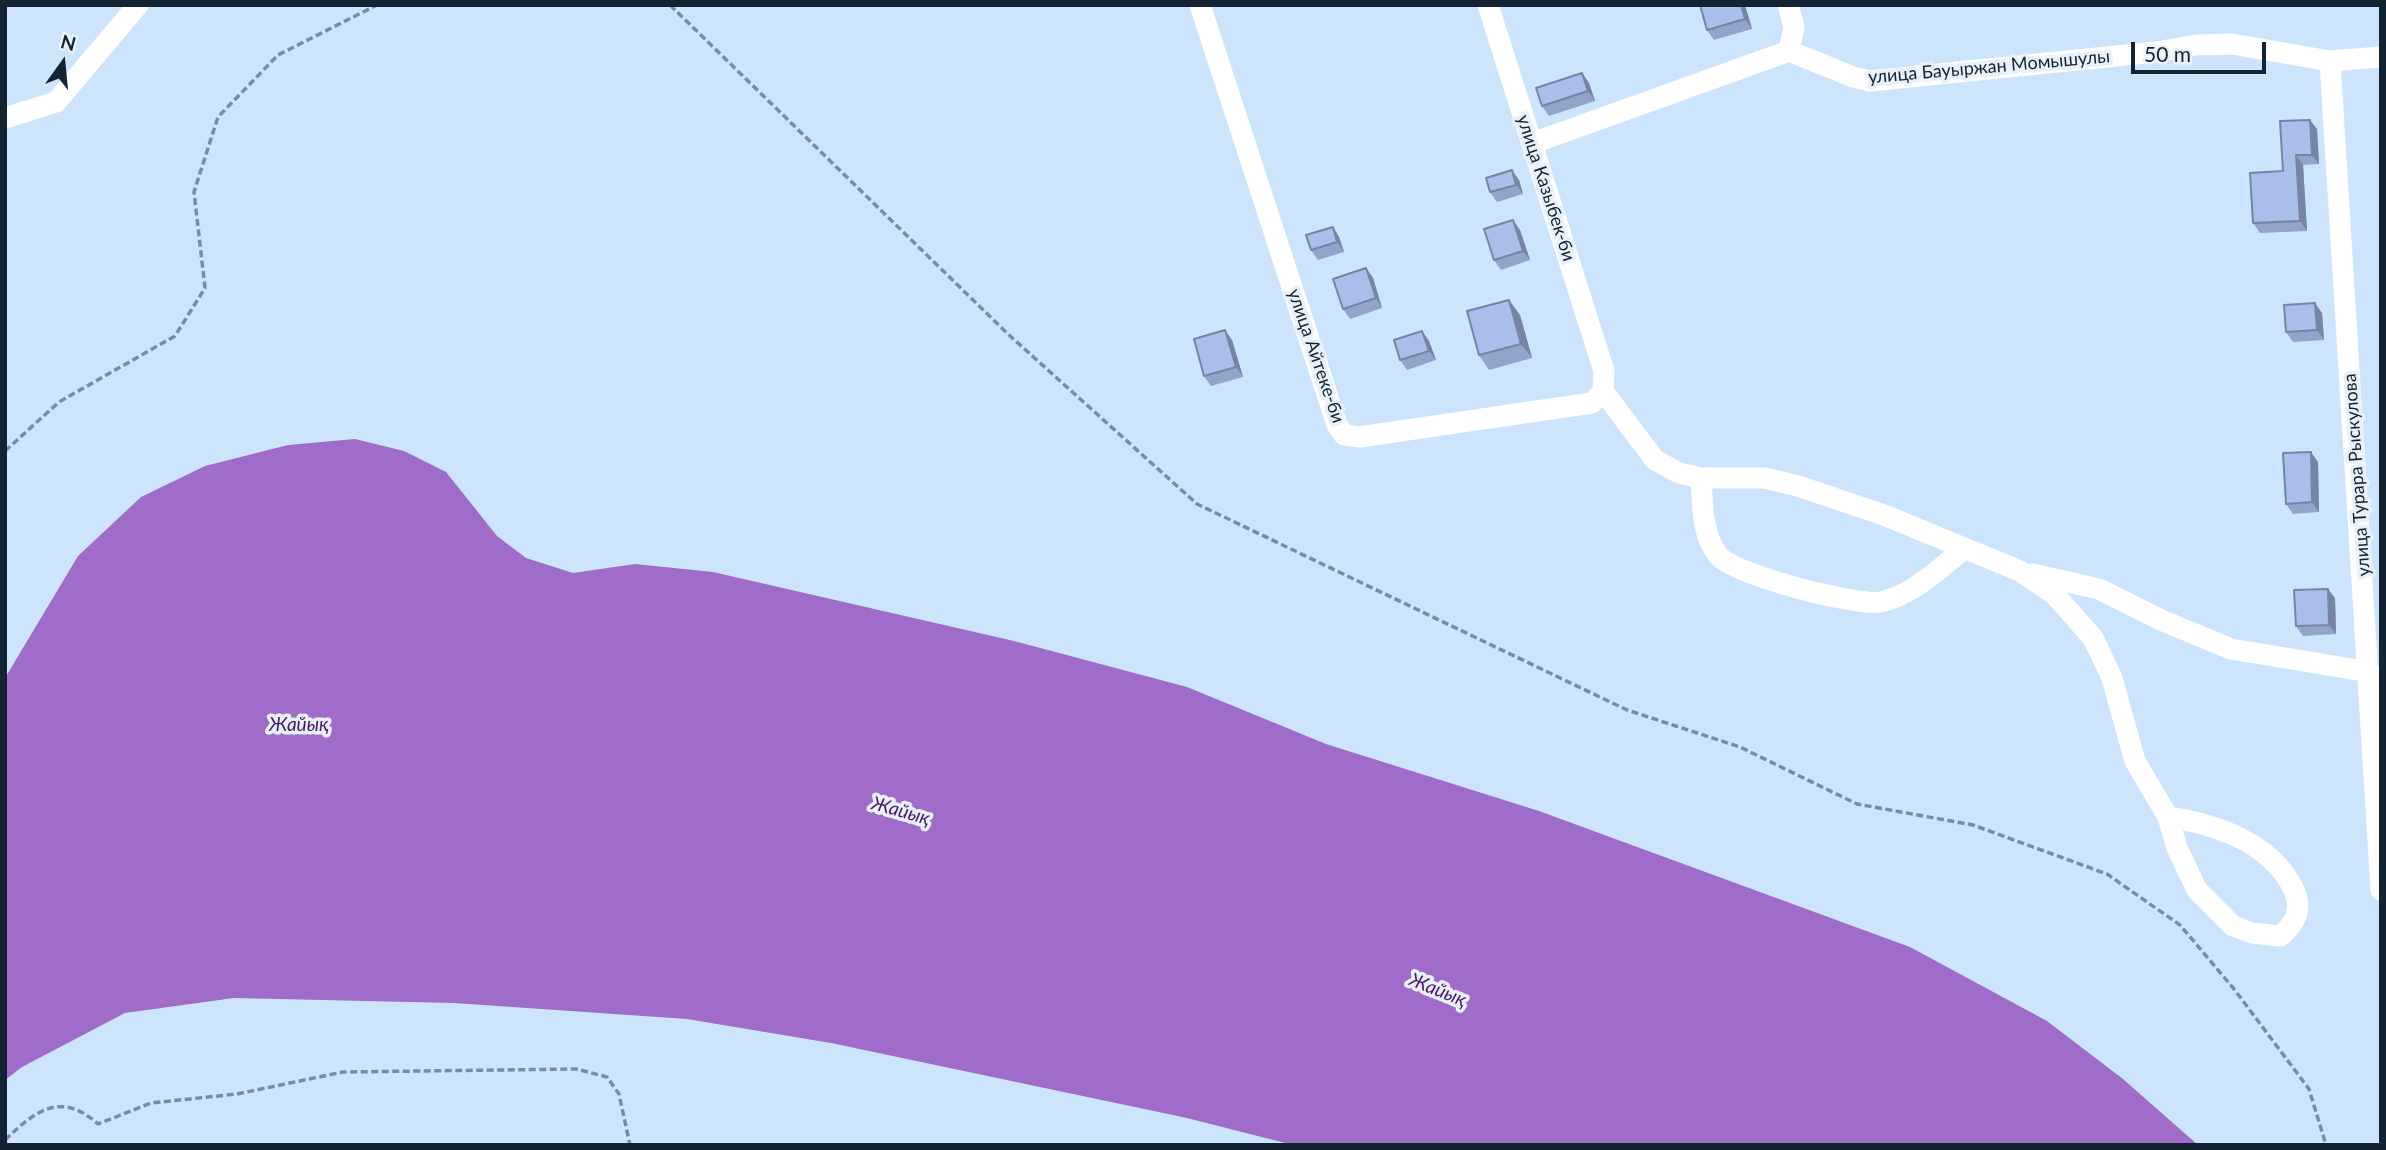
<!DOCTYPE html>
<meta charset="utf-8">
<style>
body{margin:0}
#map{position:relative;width:2386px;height:1150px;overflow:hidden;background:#cde5fc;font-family:Lato,sans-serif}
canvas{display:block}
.frame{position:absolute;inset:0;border:7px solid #142331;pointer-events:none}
.north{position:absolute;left:28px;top:28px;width:70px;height:70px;-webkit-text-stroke:5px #e8f0f8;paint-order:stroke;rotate:15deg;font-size:19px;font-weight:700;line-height:28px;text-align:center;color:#142331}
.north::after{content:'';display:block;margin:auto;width:24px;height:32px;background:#142331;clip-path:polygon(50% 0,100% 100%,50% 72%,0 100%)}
.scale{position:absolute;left:2131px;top:42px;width:135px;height:32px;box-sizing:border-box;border:4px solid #142331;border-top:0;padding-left:9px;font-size:21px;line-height:24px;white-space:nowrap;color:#142331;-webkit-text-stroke:5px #e8f0f8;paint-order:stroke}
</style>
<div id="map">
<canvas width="2386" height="1150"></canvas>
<div class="frame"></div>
<div class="north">N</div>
<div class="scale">50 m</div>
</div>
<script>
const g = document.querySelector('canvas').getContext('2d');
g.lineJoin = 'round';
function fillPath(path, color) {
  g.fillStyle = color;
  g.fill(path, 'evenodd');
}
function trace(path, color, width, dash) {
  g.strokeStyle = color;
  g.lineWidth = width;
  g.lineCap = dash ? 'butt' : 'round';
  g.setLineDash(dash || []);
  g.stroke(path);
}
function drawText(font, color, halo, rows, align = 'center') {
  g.font = font + ' Lato,sans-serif';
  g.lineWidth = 7;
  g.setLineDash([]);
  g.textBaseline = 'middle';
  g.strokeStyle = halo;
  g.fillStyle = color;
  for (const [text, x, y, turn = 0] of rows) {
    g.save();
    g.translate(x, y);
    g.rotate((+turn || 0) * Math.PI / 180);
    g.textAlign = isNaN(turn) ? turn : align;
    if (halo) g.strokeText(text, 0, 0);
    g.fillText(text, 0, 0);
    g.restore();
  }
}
fillPath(new Path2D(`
 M355 439 404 451 446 472 497 536 526 558 573 573 635 564 713 572 1014 641 1187 687 1326 744 1539 811 1910 947 2047 1021 2123 1079 2198 1145H1293L1187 1118 831 1043 687 1019 454 1003 234 998 125 1013 22 1067 5 1080V678L78 556 141 497 205 466 288 445Z`), '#9f6cc9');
trace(new Path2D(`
 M670 5 1009 335 1197 504 1627 710 1740 747 1857 804 1973 825 2107 874 2180 925 2234 989 2309 1089 2326 1145
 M5 451 59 402 175 336 205 288 194 192 218 117 278 55 377 5
 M5 1140C36 1110 61 1091 98 1124L151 1103 237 1094 343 1072 576 1069 607 1077 619 1094 630 1145`), '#798da0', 3.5, [7, 3.5]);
trace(new Path2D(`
 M1200 5 1337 425 1344 435 1359 437 1592 403 1603 391 1604 371 1488 5
 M1788 5 1794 27 1789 51
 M2330 61 2381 890
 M5 118 56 102 138 5
 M1533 143 1789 51 1853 77 1870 81 2156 52 2196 45 2232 44 2330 61 2381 57
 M1603 391 1655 460 1679 473 1701 478H1765L1798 486 1884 515 2020 571 2054 594 2093 638 2112 678 2135 761 2168 817 2177 848 2197 890 2233 926 2252 933 2280 936C2295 924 2303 910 2294 890 2272 843 2216 824 2168 817
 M1701 478C1703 504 1701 534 1718 555 1733 575 1856 606 1880 602 1912 596 1940 568 1965 548
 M2032 574 2099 589 2161 620 2231 649 2370 672`), '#fff', 21);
fillPath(new Path2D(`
 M1745 5 1752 29 1714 40 1707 30Z
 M1582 73 1589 83 1595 101 1549 116 1542 106Z
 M2317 129 2319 164 2303 165 2307 231 2260 233 2253 223 2283 171Z
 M1519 180 1523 194 1497 202 1490 192Z
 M1333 227 1339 237 1344 252 1318 260 1311 250Z
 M1520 230 1530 260 1501 270 1494 260Z
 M1366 268 1373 278 1382 308 1350 319 1343 309Z
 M2322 313 2324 340 2293 342 2286 332Z
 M1520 315 1532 358 1489 370 1479 355Z
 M1422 331 1429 341 1436 360 1407 370 1400 360Z
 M1232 340 1243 377 1211 386 1204 376Z
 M2318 462 2319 512 2293 514 2286 504Z
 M2335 598 2336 634 2303 636 2296 626Z`), '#93a3ca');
fillPath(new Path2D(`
 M1741 5H1745L1752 29 1745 19Z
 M1582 73 1589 83 1595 101 1588 91Z
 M2310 120 2317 129 2319 164 2312 155Z
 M2296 155 2303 165 2307 231 2300 221Z
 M1512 170 1519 180 1523 194 1516 185Z
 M1513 220 1520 230 1530 260 1523 251Z
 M1333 227 1339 237 1344 252 1337 242Z
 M1366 268 1373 278 1382 308 1376 298Z
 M1509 300 1520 315 1532 358 1521 344Z
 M2315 303 2322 313 2324 340 2317 330Z
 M1225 330 1232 340 1243 377 1236 367Z
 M1422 331 1429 341 1436 360 1429 351Z
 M2311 452 2318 462 2319 512 2312 502Z
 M2328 589 2335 598 2336 634 2329 625Z`), '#7884a4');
const building = new Path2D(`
 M1700 5H1741L1745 19 1707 30Z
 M1582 73 1588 91 1542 106 1536 88Z
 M2310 120 2312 155H2296L2300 221 2253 223 2250 173 2283 171 2280 121Z
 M1512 170 1516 185 1490 192 1486 178Z
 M1513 220 1523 251 1494 260 1484 229Z
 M1333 227 1337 242 1311 250 1306 235Z
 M1366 268 1376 298 1343 309 1333 279Z
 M1509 300 1521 344 1479 355 1467 311Z
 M2315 303 2317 330 2286 332 2284 305Z
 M1225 330 1236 367 1204 376 1194 339Z
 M1422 331 1429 351 1400 360 1394 340Z
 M2311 452 2312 502 2286 504 2283 453Z
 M2328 589 2329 625 2296 626 2294 590Z`);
fillPath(building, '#abbdeb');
trace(building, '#7884a4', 2);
drawText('18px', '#142331', '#e8f0f8', [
 ["улица Бауыржан Момышулы",1989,67,-5],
 ["улица Казыбек-би",1546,188,72],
 ["улица Айтеке-би",1316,356,71],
 ["улица Турара Рыскулова",2357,475,-94]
]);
drawText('italic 19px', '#4a166b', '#e8f0f8', [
 ["Жайық",299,725],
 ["Жайық",901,811,16],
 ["Жайық",1438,990,22]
]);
</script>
